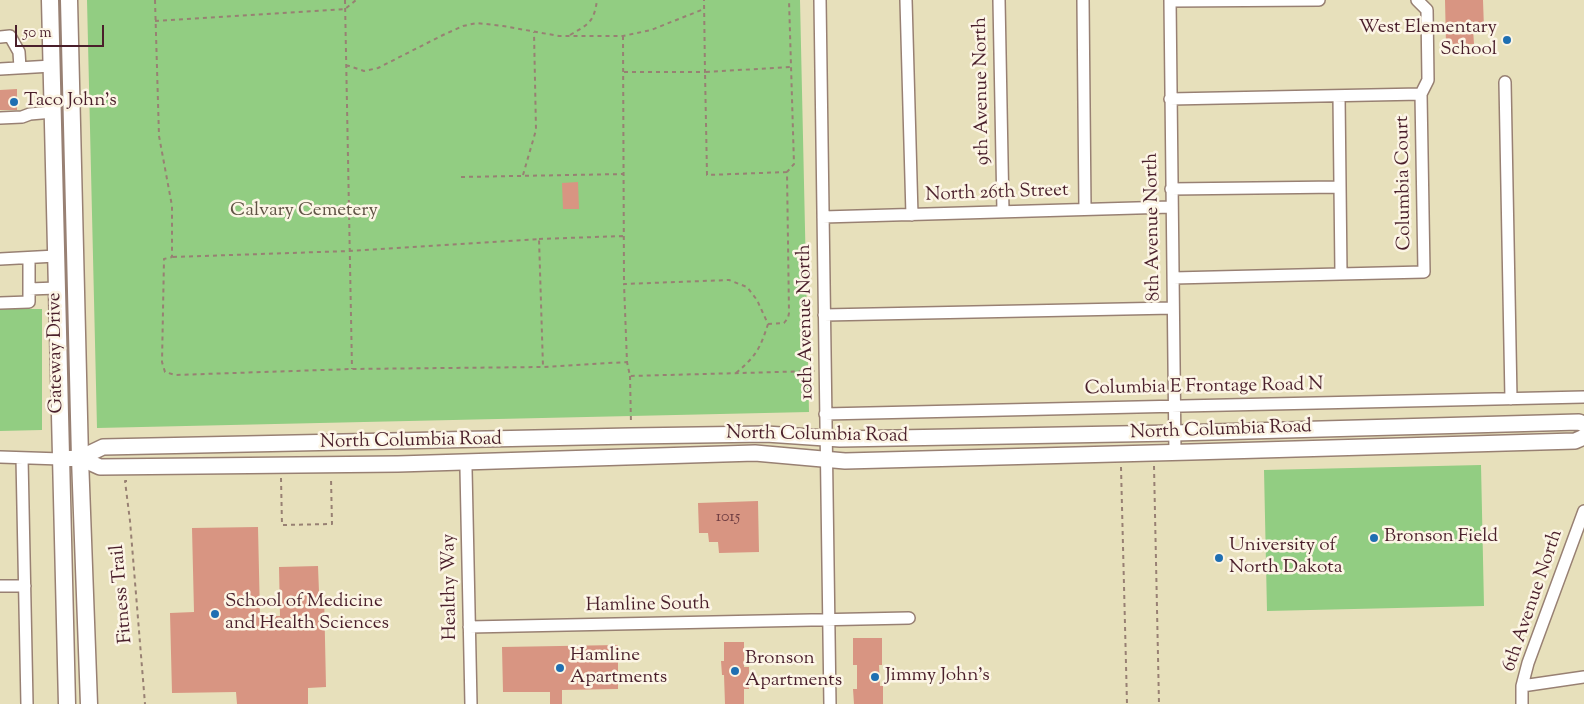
<!DOCTYPE html>
<style>
body{margin:0}
#map{position:relative;width:1584px;height:704px;overflow:hidden;background:#e7e0bb;font-family:"Sorts Mill Goudy",serif}
canvas{display:block}
.scale{position:absolute;left:15px;top:25px;width:89px;height:22px;box-sizing:border-box;border:2px solid #4a1f2b;border-top:0;padding-left:6px;font-size:15px;line-height:18px;white-space:nowrap;color:#4a1f2b;-webkit-text-stroke:4px #fcf5e5;paint-order:stroke}
</style>
<div id="map">
<canvas width="1584" height="704"></canvas>
<div class="scale">50 m</div>
</div>
<script>
const g = document.querySelector('canvas').getContext('2d');
g.lineJoin = 'round';
function fillPath(path, color) {
  g.fillStyle = color;
  g.fill(path, 'evenodd');
}
function trace(path, color, width, dash) {
  g.strokeStyle = color;
  g.lineWidth = width;
  g.lineCap = dash ? 'butt' : 'round';
  g.setLineDash(dash || []);
  g.stroke(path);
}
function drawText(font, color, halo, rows, align = 'center') {
  g.font = font + ' "Sorts Mill Goudy",serif';
  g.lineWidth = 5;
  g.setLineDash([]);
  g.textBaseline = 'middle';
  g.strokeStyle = halo;
  g.fillStyle = color;
  for (const [text, x, y, turn = 0] of rows) {
    g.save();
    g.translate(x, y);
    g.rotate((+turn || 0) * Math.PI / 180);
    g.textAlign = isNaN(turn) ? turn : align;
    if (halo) g.strokeText(text, 0, 0);
    g.fillText(text, 0, 0);
    g.restore();
  }
}
fillPath(new Path2D(`
 M87 0H800L809 412 97 428Z
 M0 309H42V430L0 431Z
 M1481 465 1484 606 1267 611 1264 470Z`), '#92cd82');
fillPath(new Path2D(`
 M1445 0H1483L1484 29H1473L1474 44H1446Z
 M17 89V110H0V90Z
 M578 182 579 209H563L562 183Z
 M758 501 759 552 719 553 718 542H709L708 533H699L698 503Z
 M258 527 260 616H280L279 567 318 566 319 592H324L326 687 308 688V704H237L236 692 172 693 170 613 194 612 192 528Z
 M853 638H882V665H879L880 686H883V704H854L853 689H857V665H853Z
 M724 642H744V667H749V689H744V704H725L724 675H722L721 661H724Z
 M618 645V689L562 690V704H550V692H503L502 647Z`), '#d89582');
const minor = new Path2D(`
 M820 0 830 704
 M906 0 912 215
 M999 0 1003 212
 M1083 0 1085 209
 M1170 0 1175 453
 M1417 0 1427 10 1428 80 1421 94
 M1170 1 1319 0
 M0 37 10 36 19 52 20 68
 M0 69 52 66
 M1505 82 1511 399
 M1339 96 1341 274
 M1170 99 1421 94 1424 272 1173 278
 M0 118 22 117 30 114 53 112
 M1171 189 1340 187
 M823 217 1171 207
 M0 259 56 256
 M29 289 57 288
 M0 303 29 302V258
 M824 315 1173 308
 M825 414 1584 397
 M0 457 61 459
 M22 458 27 704
 M466 469 471 704
 M0 586H25
 M469 627 909 618
 M1522 686 1584 677
 M1522 704V686L1528 663 1584 511`);
const major = new Path2D(`
 M80 458 103 447 631 436 766 434 840 439 1175 433 1579 422 1584 424
 M61 459 80 458 100 467 398 464 755 453 845 461 1191 452 1575 441 1584 437`);
const highway = new Path2D(`
 M50 0 67 704
 M69 0 80 458 89 704`);
trace(minor, '#988073', 14);
trace(major, '#988073', 18);
trace(highway, '#988073', 19);
trace(new Path2D(`
 M155 0 159 136 172 206V257L164 259 162 362 165 372 175 375 352 369 543 367 627 362
 M345 0 352 369
 M155 21 345 9 356 0
 M570 35C589 24 594 22 597 0
 M623 36 624 284
 M346 65 364 71 378 68 443 35 463 26 477 23 503 26 559 36H623L651 30 704 9
 M624 72H705L704 0
 M787 172 707 175 705 72 791 67
 M523 175 536 130 534 32
 M461 177 624 174
 M539 239 623 236
 M173 257 349 251 539 239 543 367
 M768 324 784 323 788 318 789 313 787 172 794 164 789 0
 M736 373C756 356 760 349 768 324L757 300 747 287 729 280 624 284 627 362 630 376 815 371
 M630 376 631 424
 M1154 466 1159 704
 M1121 467 1127 704
 M281 478 282 525 332 524 331 478
 M127 481H125L130 521 145 704`), '#988073', 2, [4, 4]);
trace(minor, '#fff', 11);
trace(major, '#fff', 15);
trace(highway, '#fff', 16);
for (const [x, y, r, color] of [
 [1507,40,5,"#1f6fb2"],
 [14,102,5,"#1f6fb2"],
 [1374,538,5,"#1f6fb2"],
 [1219,558,5,"#1f6fb2"],
 [215,614,5,"#1f6fb2"],
 [560,668,5,"#1f6fb2"],
 [735,671,5,"#1f6fb2"],
 [875,677,5,"#1f6fb2"]
]) {
  const dot = new Path2D();
  dot.arc(x, y, r, 0, 2 * Math.PI);
  g.fillStyle = color;
  g.fill(dot);
  trace(dot, '#fcf5e5', 2);
}
drawText('16px', '#6e3c41', null, [
 ["1015",728,518]
]);
drawText('19px', '#4a1f2b', '#fcf5e5', [
 ["West Elementary",1497,29,"right"],
 ["School",1497,51,"right"],
 ["Taco John's",24,102],
 ["Bronson Field",1384,538],
 ["University of",1229,547],
 ["North Dakota",1229,569],
 ["School of Medicine",225,603],
 ["and Health Sciences",225,625],
 ["Hamline",570,657],
 ["Apartments",570,679],
 ["Bronson",745,660],
 ["Apartments",745,682],
 ["Jimmy John's",885,677]
], 'left');
drawText('19px', '#4a1f2b', '#fcf5e5', [
 ["9th Avenue North",983,91,-91],
 ["Columbia Court",1405,183,-91],
 ["North 26th Street",997,194,-2],
 ["8th Avenue North",1154,227,-91],
 ["10th Avenue North",807,322,-91],
 ["Gateway Drive",57,353,-91],
 ["Columbia E Frontage Road N",1204,388,-1],
 ["North Columbia Road",1221,431,-2],
 ["North Columbia Road",817,436,1],
 ["North Columbia Road",411,442,-1],
 ["Healthy Way",451,587,-91],
 ["Fitness Trail",123,594,-95],
 ["6th Avenue North",1534,601,-71],
 ["Hamline South",648,606,-1]
]);
drawText('19px', '#605345', '#fcf5e5', [
 ["Calvary Cemetery",304,212]
]);
</script>
